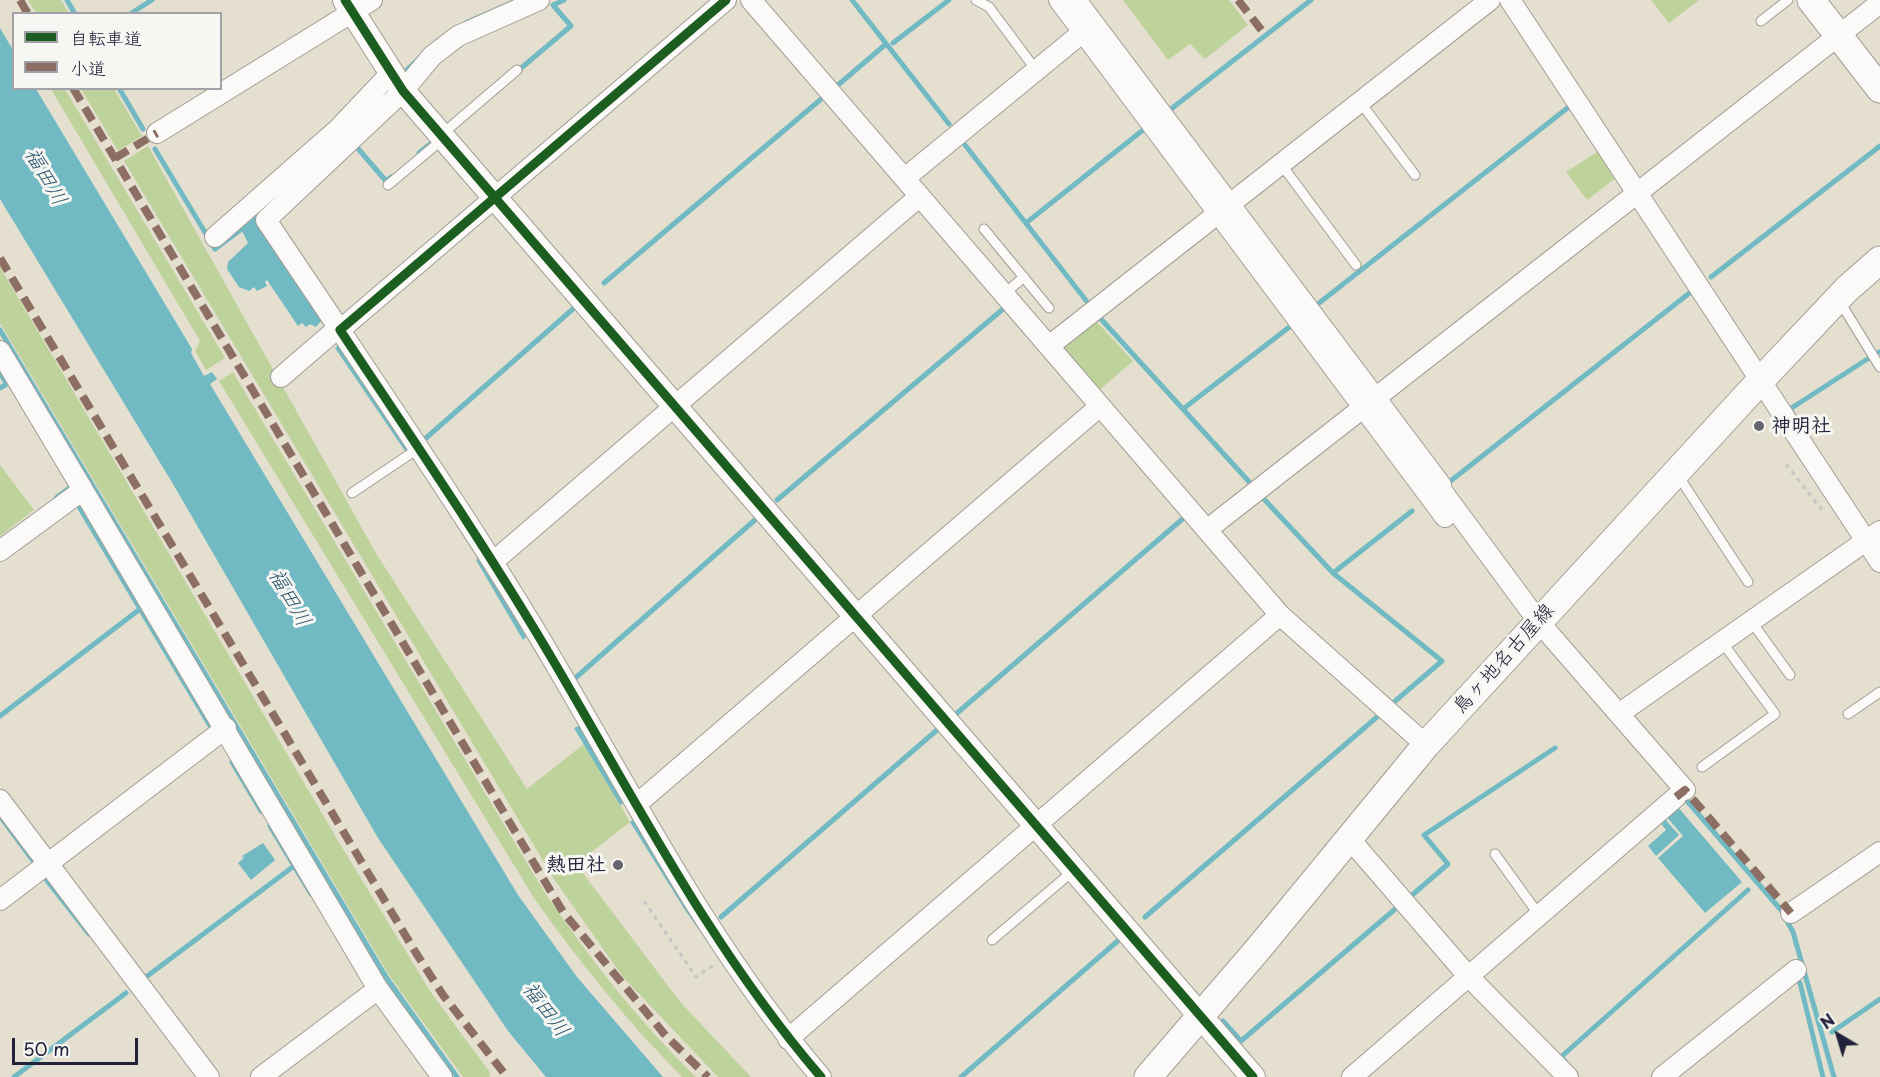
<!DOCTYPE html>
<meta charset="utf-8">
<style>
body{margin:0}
#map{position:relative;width:1880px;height:1077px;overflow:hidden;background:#e4dfce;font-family:"Playpen Sans","Klee One",sans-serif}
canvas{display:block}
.legend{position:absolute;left:12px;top:12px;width:210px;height:78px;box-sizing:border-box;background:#f6f6f2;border:2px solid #a1a1a9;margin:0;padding:8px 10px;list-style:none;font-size:18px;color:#22223b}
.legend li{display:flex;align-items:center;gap:12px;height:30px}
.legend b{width:30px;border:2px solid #a1a1a9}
.north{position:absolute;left:1808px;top:1005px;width:60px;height:60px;-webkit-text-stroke:4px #f6f6f2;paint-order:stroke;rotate:322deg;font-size:16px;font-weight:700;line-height:24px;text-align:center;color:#22223b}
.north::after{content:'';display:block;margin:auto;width:21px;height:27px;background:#22223b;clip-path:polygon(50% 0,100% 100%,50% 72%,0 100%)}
.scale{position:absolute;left:12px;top:1038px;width:126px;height:27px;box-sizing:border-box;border:3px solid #22223b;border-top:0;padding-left:8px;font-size:18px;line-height:21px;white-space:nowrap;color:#22223b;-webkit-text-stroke:4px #f6f6f2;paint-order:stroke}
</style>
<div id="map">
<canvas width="1880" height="1077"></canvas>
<ul class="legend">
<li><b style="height:8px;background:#1b5e20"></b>自転車道</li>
<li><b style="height:8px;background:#8d6e63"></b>小道</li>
</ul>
<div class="north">N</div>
<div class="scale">50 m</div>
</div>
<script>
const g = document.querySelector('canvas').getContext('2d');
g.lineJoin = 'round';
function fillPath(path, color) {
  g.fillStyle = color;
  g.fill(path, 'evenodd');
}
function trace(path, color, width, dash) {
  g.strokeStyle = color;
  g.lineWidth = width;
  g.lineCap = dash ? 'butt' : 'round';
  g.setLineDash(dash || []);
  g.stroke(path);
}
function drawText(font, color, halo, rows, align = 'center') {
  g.font = font + ' "Playpen Sans","Klee One",sans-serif';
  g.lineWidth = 6;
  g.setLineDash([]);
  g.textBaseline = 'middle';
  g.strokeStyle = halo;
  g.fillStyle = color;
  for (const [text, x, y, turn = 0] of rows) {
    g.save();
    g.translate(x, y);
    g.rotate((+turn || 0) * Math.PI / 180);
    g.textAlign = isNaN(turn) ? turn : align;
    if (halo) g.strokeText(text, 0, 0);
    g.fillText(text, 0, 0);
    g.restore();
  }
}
fillPath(new Path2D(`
 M28 0H61L69 13H36Z
 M1123 0H1229L1248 25 1205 59 1190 44 1168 60Z
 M1651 0H1699L1669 23Z
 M51 89H65L225 358 206 370 195 351 200 341Z
 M81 89H114L142 136 118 151Z
 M148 146 377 555 527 789 584 744 630 822 576 864 681 1003 751 1077H718L623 977 554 879 124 161Z
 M1600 150 1617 177 1587 200 1566 172Z
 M0 267 346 854 432 994 489 1071 490 1077H463L389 975 0 323Z
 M1094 319 1133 361 1097 392 1063 351 1065 342Z
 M233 372 545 893C590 959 639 1022 696 1077H682C627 1021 579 962 534 898L219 381Z
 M0 465 34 510 0 536Z`), '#bed29c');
fillPath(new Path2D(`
 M512 0H526L461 29 255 221 322 320 316 327 310 324 306 327 302 323 298 326 267 280 265 282 267 286 257 291 254 287 249 291 239 287 227 269 228 262 248 243 239 225 436 39 466 20Z
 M0 28 13 50 14 88 36 89 192 349 191 353 204 376 212 372 217 379 210 384 518 895 577 977 663 1077H546L508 1031 378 838 173 484 0 199Z
 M340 344 409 449 405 451 335 348Z
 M479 557 526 637 523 640 476 560Z
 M579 726 624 803 620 805 574 728Z
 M1677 806 1742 882 1705 913 1658 858 1683 836 1666 816Z
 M1663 817 1679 835 1656 856 1648 846 1666 830 1659 821Z
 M634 819 687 909 716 949 714 951 685 910 630 822Z
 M263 843 275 860 251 880 238 863 244 858 242 856Z`), '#71bac4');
trace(new Path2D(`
 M67 0 75 14
 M852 0 949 124
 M130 14 152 0
 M893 43 949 0
 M520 69 571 26 553 5 564 0
 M838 85 886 44
 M119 88 143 129
 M1171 109 1311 0
 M354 144 386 181 391 177
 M965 145 1088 303
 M155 149 215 249 247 225
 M419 153 434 141
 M1026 223 1143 130
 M1711 277 1880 146
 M604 283 820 100
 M1314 307 1570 106
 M1101 319 1252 485
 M0 330 386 977 457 1077
 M1879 352H1880
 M0 373 7 384 0 388
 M1183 409 1292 325
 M1793 414 1790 409 1869 358
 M426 438 574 308
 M1448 483 1692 291
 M56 498 72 486
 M1263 498 1333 573 1442 661 1394 702
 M777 500 1003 309
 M78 505 212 729
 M1333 573 1412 511
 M573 680 756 519
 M956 714 1186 516
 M0 716 140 609
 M232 762 261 811
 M1682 795 1781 910 1793 932 1834 1077
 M0 816 34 862
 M270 826 311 894
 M45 878 89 934
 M1411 896 1448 864 1424 835 1555 748
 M721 917 937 730
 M1145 917 1377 717
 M146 977 294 866
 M1800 983 1823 1077
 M1223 1021 1241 1041 1394 910
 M1832 1032 1880 999
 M1565 1061 1561 1057 1748 890
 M14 1077 126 993
 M961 1077 1120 939`), '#71bac4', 5);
const service = new Path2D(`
 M976 0 989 7 1036 70
 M1761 21 1788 0
 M1360 102 1415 175
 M441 135 517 70
 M1281 164 1356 265
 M388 185 443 139
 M984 229 1049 308
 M1004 294 1024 277
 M1840 302 1880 367
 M1677 474 1748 582
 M352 493 419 448
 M1751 621 1790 675
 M1848 714 1880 692
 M1702 767 1775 714 1722 642
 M1495 854 1539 915
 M992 940 1073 871`);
const minor = new Path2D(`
 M726 0 340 330C413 440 487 548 554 662 637 803 713 952 821 1077
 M751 0 1280 615 1426 745
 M1059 0 1445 517
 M1076 0 1441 485 1442 491 1538 621 1685 790
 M1510 0 1880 562
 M157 133 372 0
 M905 178 1083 32
 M215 237 338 129 390 74
 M340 330 266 220 403 91 432 56 458 36 539 0
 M1049 346 1490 0
 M0 351 83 490
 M281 377 338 328
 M1208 529 1880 3
 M0 551 83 490 378 989 442 1077
 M494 561 920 196
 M1620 713 1880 531
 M0 800 209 1077
 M637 804 1099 407
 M1348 837 1468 976 1568 1077
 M0 900 226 728
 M1791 913 1880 852
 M788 1039 1280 615
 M261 1077 378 989
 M1352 1077 1676 797
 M1662 1077 1796 970`);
const tertiary = new Path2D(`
 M345 0 403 91 1253 1077`);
const secondary = new Path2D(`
 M1811 0 1880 89
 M1148 1077 1259 948 1426 745 1762 379 1847 289 1880 260`);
trace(service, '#a09e97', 11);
trace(minor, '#a09e97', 22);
trace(tertiary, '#a09e97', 26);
trace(secondary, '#a09e97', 29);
trace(new Path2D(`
 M1786 464 1822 510
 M644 901 696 977 715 964`), '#c8c7c5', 3, [4.5, 4.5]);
trace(service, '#fbfaf8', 9);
trace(minor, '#fbfaf8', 20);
trace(tertiary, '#fbfaf8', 24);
trace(secondary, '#fbfaf8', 27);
trace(new Path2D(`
 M20 0 28 14
 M1238 0 1263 32
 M73 88 563 912 666 1036 708 1077
 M115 158 157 133
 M0 258 416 953 443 995 507 1077
 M1676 797 1685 790 1791 913`), '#8d6e63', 8, [15, 8]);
trace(new Path2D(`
 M345 0 403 91 1253 1077
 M726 0 340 330C413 440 487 548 554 662 637 803 713 952 821 1077`), '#1b5e20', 9);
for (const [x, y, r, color] of [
 [1759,426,6,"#66646e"],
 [618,865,6,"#66646e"]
]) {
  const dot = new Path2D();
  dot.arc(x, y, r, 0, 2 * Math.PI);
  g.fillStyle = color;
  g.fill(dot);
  trace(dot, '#f6f6f2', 2);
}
drawText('bold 20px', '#22223b', '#f6f6f2', [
 ["神明社",1771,426],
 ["熱田社",606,865,"right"]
], 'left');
drawText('20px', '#22223b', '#f6f6f2', [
 ["鳥ヶ地名古屋線",1504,659,-48]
]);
drawText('italic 21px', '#2e5870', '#f6f6f2', [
 ["福田川",45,177,60],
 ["福田川",289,598,60],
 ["福田川",545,1010,53]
]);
</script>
